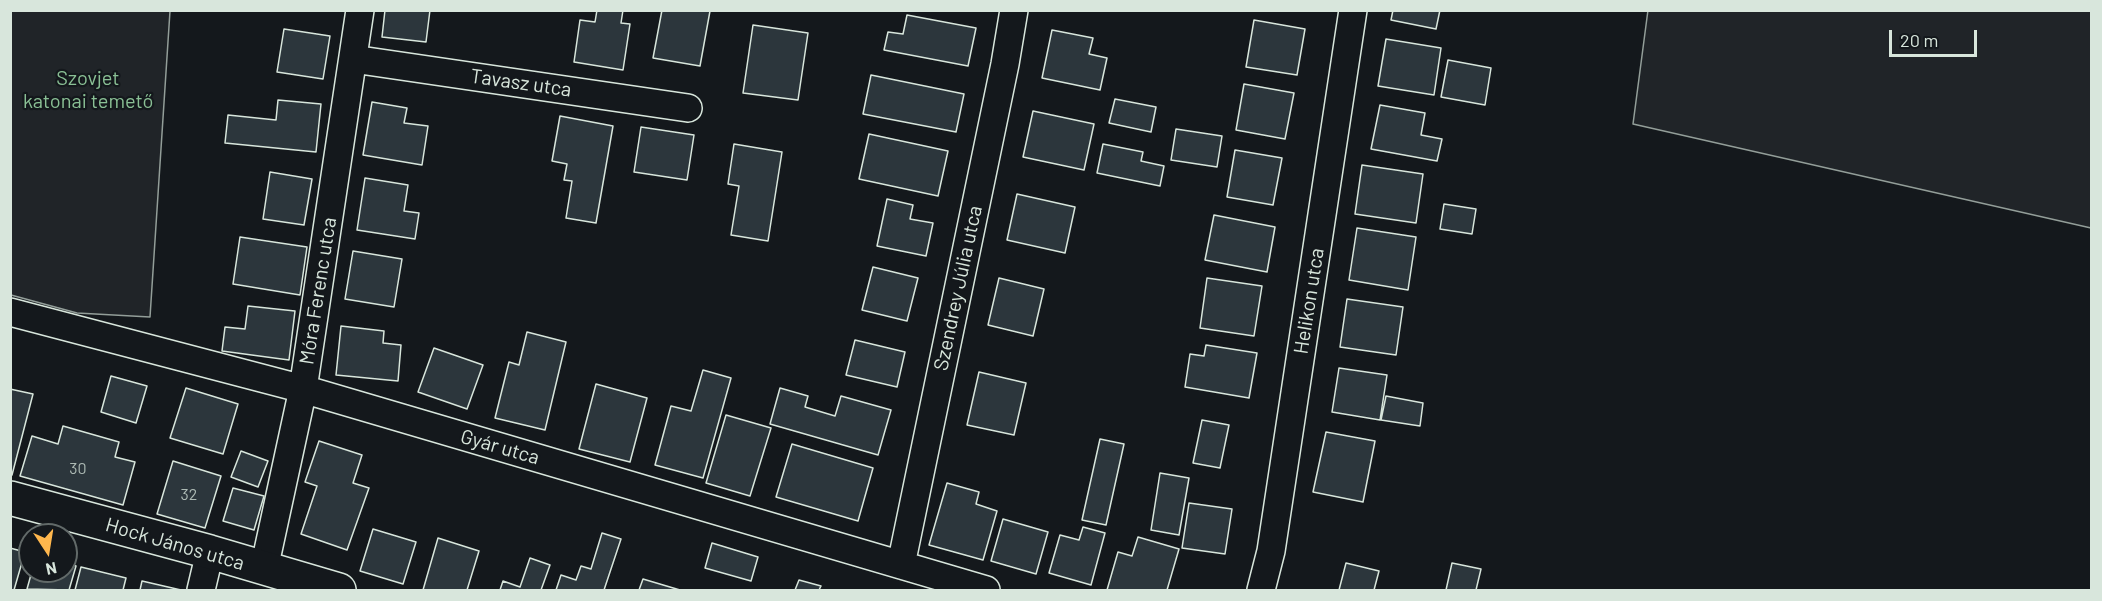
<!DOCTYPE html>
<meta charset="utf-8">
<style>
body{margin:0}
#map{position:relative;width:2102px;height:601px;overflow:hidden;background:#14181c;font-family:Barlow,sans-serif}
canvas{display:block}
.frame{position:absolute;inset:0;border:12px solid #d8e6dc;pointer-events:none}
.north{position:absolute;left:18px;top:523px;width:60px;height:60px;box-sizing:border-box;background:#14181c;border:2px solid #626a69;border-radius:50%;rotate:168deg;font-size:16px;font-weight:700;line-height:24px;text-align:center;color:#d8e6dc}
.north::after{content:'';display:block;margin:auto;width:21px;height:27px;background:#ffb74d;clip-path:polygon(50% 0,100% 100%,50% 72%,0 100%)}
.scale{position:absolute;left:1889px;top:30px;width:88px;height:27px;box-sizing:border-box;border:3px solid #d8e6dc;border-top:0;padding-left:8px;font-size:18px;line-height:21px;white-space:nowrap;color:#d8e6dc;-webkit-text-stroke:4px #14181c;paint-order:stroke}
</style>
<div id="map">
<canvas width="2102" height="601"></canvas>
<div class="frame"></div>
<div class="north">N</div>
<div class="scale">20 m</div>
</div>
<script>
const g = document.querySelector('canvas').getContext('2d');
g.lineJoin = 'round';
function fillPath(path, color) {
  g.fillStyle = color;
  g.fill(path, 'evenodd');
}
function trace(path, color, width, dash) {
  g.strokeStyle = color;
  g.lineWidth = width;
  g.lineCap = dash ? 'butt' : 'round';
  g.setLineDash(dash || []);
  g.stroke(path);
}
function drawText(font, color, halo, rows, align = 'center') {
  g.font = font + ' Barlow,sans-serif';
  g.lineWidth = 4.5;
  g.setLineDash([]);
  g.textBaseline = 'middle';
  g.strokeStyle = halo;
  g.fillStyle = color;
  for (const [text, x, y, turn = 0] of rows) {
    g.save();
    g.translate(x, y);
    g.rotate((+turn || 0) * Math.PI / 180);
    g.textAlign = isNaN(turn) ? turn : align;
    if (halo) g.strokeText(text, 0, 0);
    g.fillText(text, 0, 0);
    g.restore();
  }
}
const green = new Path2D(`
 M1648 10 2091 11V228L1633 124Z
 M10 11H170L150 317 77 313 11 295Z`);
fillPath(green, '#202428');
trace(green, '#939e99', 1.5);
const building = new Path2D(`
 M385 10H430L426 42 382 37Z
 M597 10H623L621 23 630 24 623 70 574 62 580 20 595 22Z
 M662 10 710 11 700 66 653 58Z
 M1393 10H1440L1436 29 1391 20Z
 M907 15 976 28 968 66 884 50 888 32 903 34Z
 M1254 20 1305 29 1297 75 1246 67Z
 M753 25 808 33 798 100 743 93Z
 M284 29 330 36 323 79 277 72Z
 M1052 30 1093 38 1089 54 1107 58 1100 90 1042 78Z
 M1386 39 1441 48 1434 95 1378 86Z
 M1448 60 1491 68 1485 105 1441 97Z
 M871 75 964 94 956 132 863 114Z
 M1244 84 1294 93 1285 139 1236 130Z
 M1115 99 1156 107 1151 132 1109 123Z
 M278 100 321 104 316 152 225 143 228 115 276 120Z
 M372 102 407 108 404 123 428 126 422 165 363 155Z
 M1380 105 1425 113 1421 135 1442 139 1437 161 1371 149Z
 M1033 111 1094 124 1084 170 1023 157Z
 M560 116 613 126 596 223 566 218 572 181 564 180 567 164 552 161Z
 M641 127 694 135 687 180 634 172Z
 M1176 129 1222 136 1217 167 1171 160Z
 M869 134 948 151 938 196 859 179Z
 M734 144 782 152 768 241 731 235 739 186 728 184Z
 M1103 144 1143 152 1141 161 1164 166 1160 186 1097 173Z
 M1235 150 1282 158 1273 205 1227 197Z
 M1362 165 1423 174 1416 223 1355 214Z
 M270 172 312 179 304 225 263 219Z
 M365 178 408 185 404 211 419 213 415 239 357 230Z
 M1017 194 1075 207 1065 253 1007 240Z
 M887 199 913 205 910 219 933 223 926 256 877 246Z
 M1444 204 1476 209 1472 234 1440 229Z
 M1214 215 1275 227 1267 272 1205 260Z
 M1357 228 1416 237 1408 290 1349 280Z
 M240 237 307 247 300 295 233 284Z
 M353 251 402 259 394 307 345 299Z
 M873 267 918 278 907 321 862 310Z
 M999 278 1044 289 1033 336 988 325Z
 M1207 278 1262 286 1254 336 1200 328Z
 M1347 299 1403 307 1396 355 1340 347Z
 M248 306 295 311 289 360 222 351 225 327 245 329Z
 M341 326 384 331 383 343 401 345 398 381 336 375Z
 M527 332 566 342 545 430 495 418 509 362 519 365Z
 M855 340 905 352 897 387 846 375Z
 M1206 345 1257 353 1249 398 1185 387 1190 354 1204 356Z
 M434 348 483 365 467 409 418 392Z
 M1339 368 1387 375 1380 420 1332 412Z
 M703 370 731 378 703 478 655 465 671 406 691 411Z
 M979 372 1026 383 1014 435 967 425Z
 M111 376 147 386 136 423 101 412Z
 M596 384 647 398 630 462 579 449Z
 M186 388 238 404 223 454 170 438Z
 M780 388 808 396 805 407 835 416 841 396 891 410 878 455 770 424Z
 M10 389 33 394 12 475H10Z
 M1386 396 1423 403 1420 426 1381 420Z
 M726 415 771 428 750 496 706 483Z
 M1202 420 1229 425 1220 468 1193 463Z
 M63 426 119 442 115 457 135 462 123 505 20 476 32 436 58 444Z
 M1326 432 1375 441 1363 502 1313 492Z
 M1100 439 1124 444 1106 525 1082 520Z
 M319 441 362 455 353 483 369 488 347 550 301 534 317 486 305 482Z
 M792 444 873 468 858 521 776 497Z
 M241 451 268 461 258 487 231 477Z
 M173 461 221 476 205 528 157 514Z
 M1160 473 1189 478 1179 535 1151 530Z
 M947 483 979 492 976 504 997 511 983 560 929 545Z
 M233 488 264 496 254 530 223 521Z
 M1189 503 1232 509 1225 554 1182 548Z
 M1003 519 1048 532 1036 574 991 561Z
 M1083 527 1105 533 1091 585 1049 573 1060 535 1079 540Z
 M373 529 416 542 403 584 360 571Z
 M602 533 621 539 604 590H556L561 575 576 580 581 566 591 569Z
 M1138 537 1179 549 1167 590H1107L1118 552 1132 556Z
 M438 538 479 551 467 590H423Z
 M712 543 758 557 751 581 705 568Z
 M10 548 25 552 14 590H10Z
 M530 558 550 565 541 590H500L503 581 520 587Z
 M66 563 76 566 69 590 27 589 32 571H66Z
 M1346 563 1379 571 1374 590H1339Z
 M1452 563 1481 569 1476 590H1446Z
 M81 567 126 578 123 590H75Z
 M643 579 680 590H639Z
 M799 580 821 586 819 590H795Z
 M142 581 181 590H140Z`);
fillPath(building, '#2c363c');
trace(building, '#d8e6dc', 1.5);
const street = new Path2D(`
 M353 59 688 108
 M10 312 303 389 986 590
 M901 565 1005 64 1014 10
 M264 569 303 389 360 10
 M201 590 210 552
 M1261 590 1271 551 1353 10`);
const primary = new Path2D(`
 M10 498 210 552 339 590`);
trace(street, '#d8e6dc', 30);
trace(primary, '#d8e6dc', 36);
trace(street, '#14181c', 27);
trace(primary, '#14181c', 33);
drawText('16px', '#adbab4', null, [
 ["30",78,469],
 ["32",189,495]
]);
drawText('20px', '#8ac095', '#14181c', [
 ["Szovjet",88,78],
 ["katonai temető",88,101]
]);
drawText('20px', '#d8e6dc', '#14181c', [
 ["Tavasz utca",521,83,8],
 ["Szendrey Júlia utca",958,288,-78],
 ["Móra Ferenc utca",318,291,-81],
 ["Helikon utca",1309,301,-81],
 ["Gyár utca",500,447,16],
 ["Hock János utca",175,544,16]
]);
</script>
